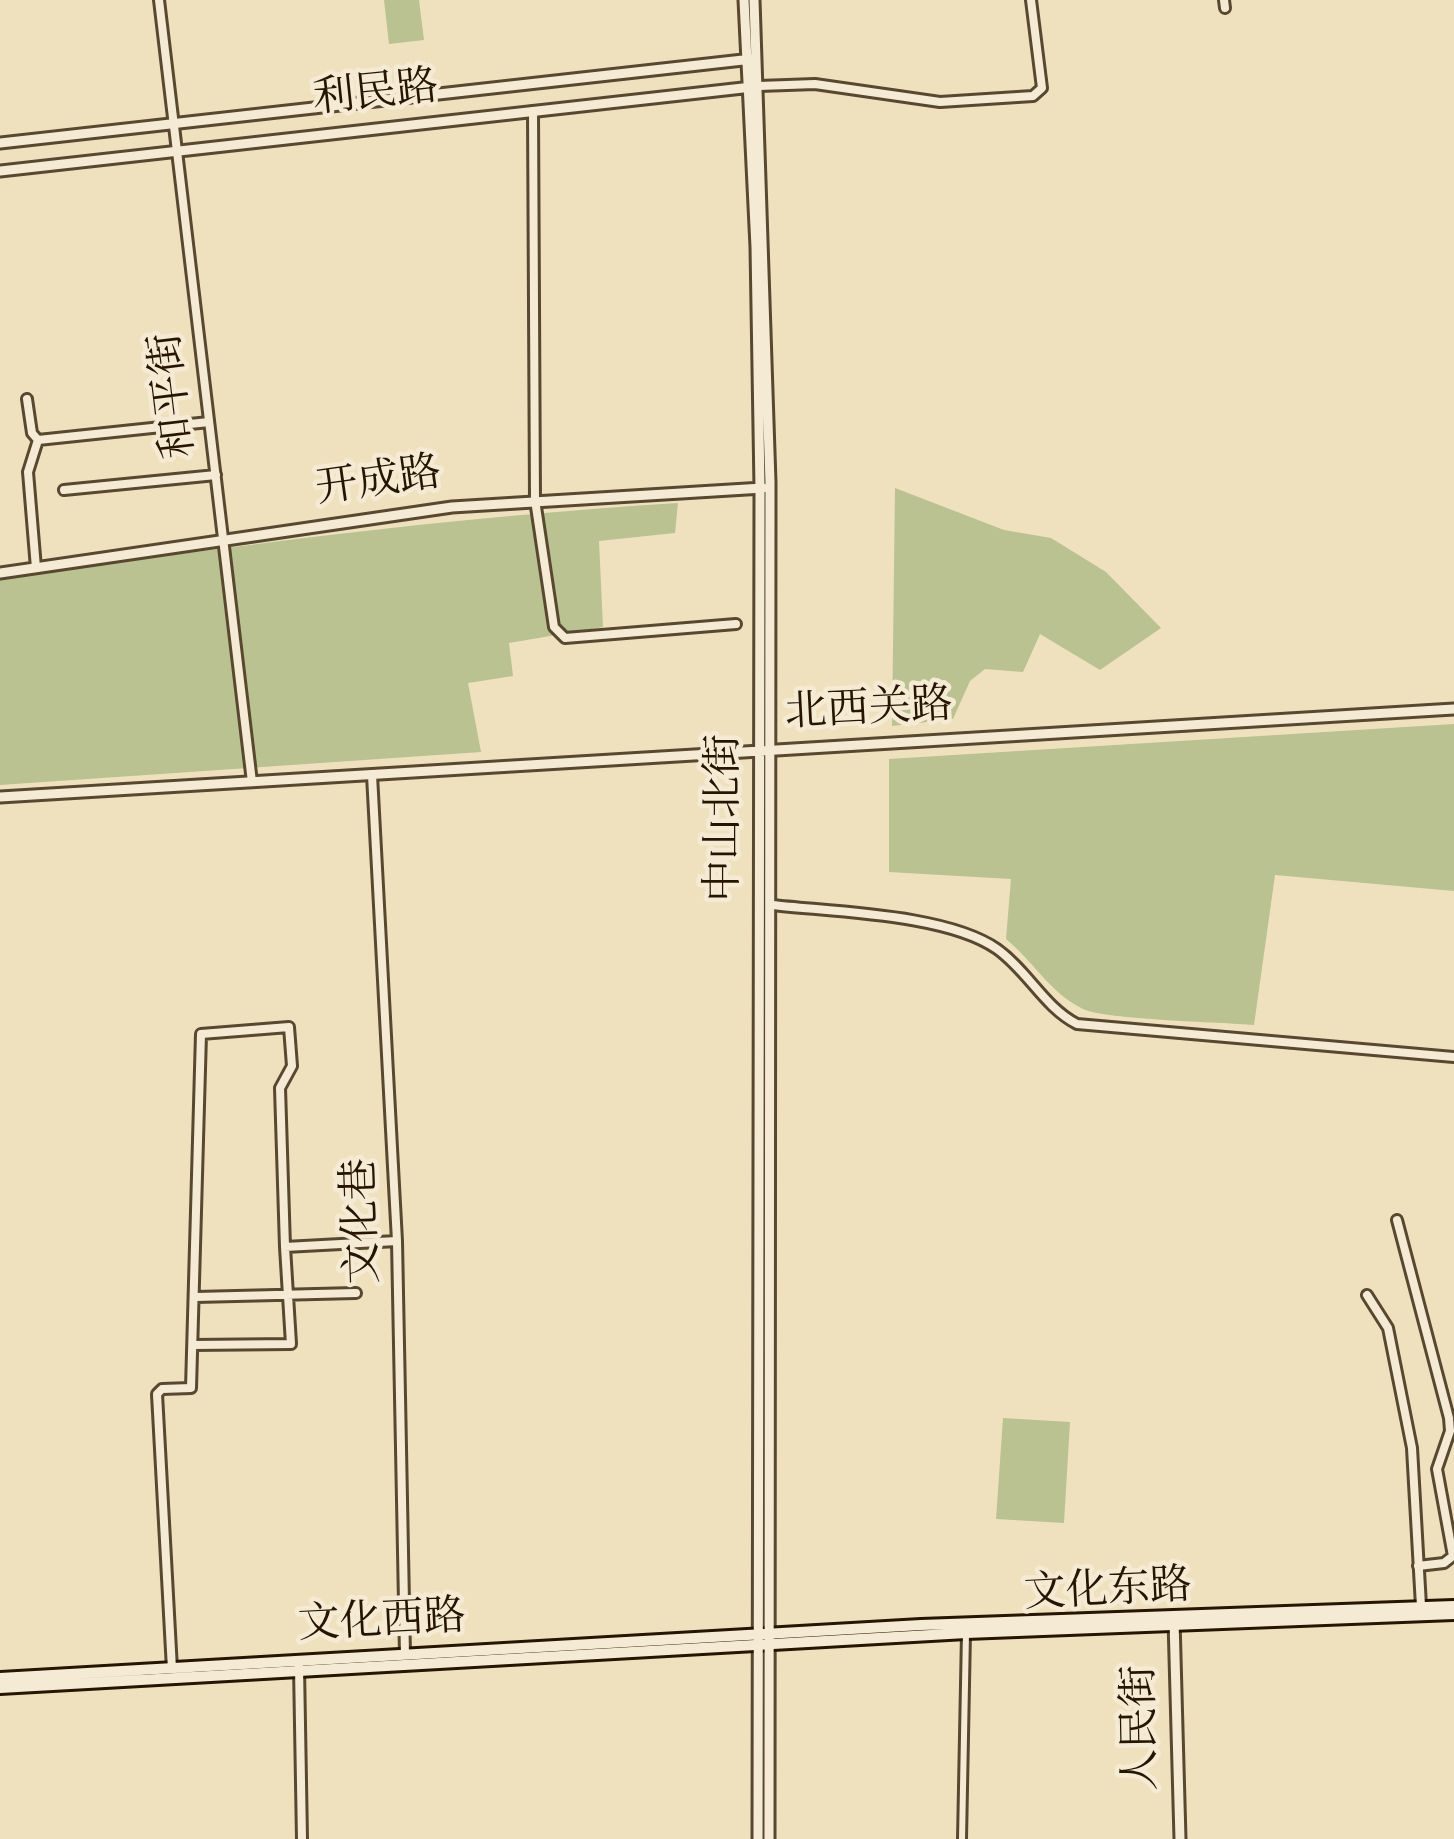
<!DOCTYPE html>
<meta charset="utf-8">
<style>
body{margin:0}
canvas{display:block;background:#efe0be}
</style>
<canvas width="1454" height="1839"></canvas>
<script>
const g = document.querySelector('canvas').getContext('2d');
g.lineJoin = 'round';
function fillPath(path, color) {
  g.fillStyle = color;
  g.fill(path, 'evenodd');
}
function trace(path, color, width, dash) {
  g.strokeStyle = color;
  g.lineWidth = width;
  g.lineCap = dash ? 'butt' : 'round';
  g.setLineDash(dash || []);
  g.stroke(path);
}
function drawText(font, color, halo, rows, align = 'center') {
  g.font = font + ' "IM FELL DW Pica","Noto Serif SC",serif';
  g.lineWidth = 9;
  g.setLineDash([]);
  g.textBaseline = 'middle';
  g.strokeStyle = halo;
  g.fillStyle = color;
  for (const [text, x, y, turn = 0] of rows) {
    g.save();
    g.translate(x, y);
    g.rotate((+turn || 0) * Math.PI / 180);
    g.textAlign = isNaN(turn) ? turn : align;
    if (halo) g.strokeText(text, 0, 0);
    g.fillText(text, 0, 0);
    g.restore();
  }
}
fillPath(new Path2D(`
 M384 0H419L424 40 389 44Z
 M895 488 1004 530 1051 538 1106 572 1161 628 1100 670 1040 634 1023 672 985 669 970 681 953 719 892 726Z
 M678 503 675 533 599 541 603 627 509 643 513 676 468 683 481 752 0 785V580C225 546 451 517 678 503Z
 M1454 724V891L1275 875 1254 1025C1221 1022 1106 1020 1083 1009 1050 993 1033 961 1006 939L1011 879 889 872V759Z
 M1003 1418 1070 1422 1064 1523 996 1519Z`), '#bac291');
const pedestrian = new Path2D(`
 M962 1839 966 1633`);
const minor = new Path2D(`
 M159 0 252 782
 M1224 0 1225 8
 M759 86 815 84 940 102 1033 96 1042 88 1031 0
 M533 111 535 500 554 627 565 638 736 624
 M27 399 32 433 38 440 28 472 36 568
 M38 440 209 422
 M64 490 216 475
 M372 775 397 1241 405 1655
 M772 905C834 912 947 914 997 949 1028 971 1044 1007 1077 1024L1454 1057
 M1397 1220 1449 1418 1450 1431 1437 1469 1453 1556 1444 1563 1418 1566
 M1367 1295 1388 1328 1412 1448 1421 1606
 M196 1297 356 1293
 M193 1345 291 1344 285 1247
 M299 1667 302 1839
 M172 1669 157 1394 162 1389 191 1388 201 1034 289 1027 292 1066 280 1088 285 1247 397 1241`);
const tertiary = new Path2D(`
 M744 0 756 247 760 488 758 1839
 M754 0 770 482 769 1839
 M0 143 752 59
 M0 171 752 87
 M0 573 452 507 763 488
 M0 797 1454 709
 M1174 1620 1180 1839`);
const secondary = new Path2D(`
 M0 1678 921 1625 1454 1606
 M0 1688 966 1633 1454 1614`);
trace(pedestrian, '#584830', 12);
trace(minor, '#584830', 14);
trace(tertiary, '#584830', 15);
trace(secondary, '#251501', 16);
trace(pedestrian, '#f5ebd5', 6);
trace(minor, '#f5ebd5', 8);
trace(tertiary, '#f5ebd5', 9);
trace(secondary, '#f5ebd5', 10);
drawText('42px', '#251501', '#f5ebd5', [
 ["利民路",376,96,-6],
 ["和平街",176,395,-97],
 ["开成路",379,484,-8],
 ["北西关路",869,712,-3],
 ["中山北街",727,818,-90],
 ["文化巷",365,1221,-92],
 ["文化东路",1108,1593,-3],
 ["文化西路",382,1624,-3],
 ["人民街",1144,1728,-91]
]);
</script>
